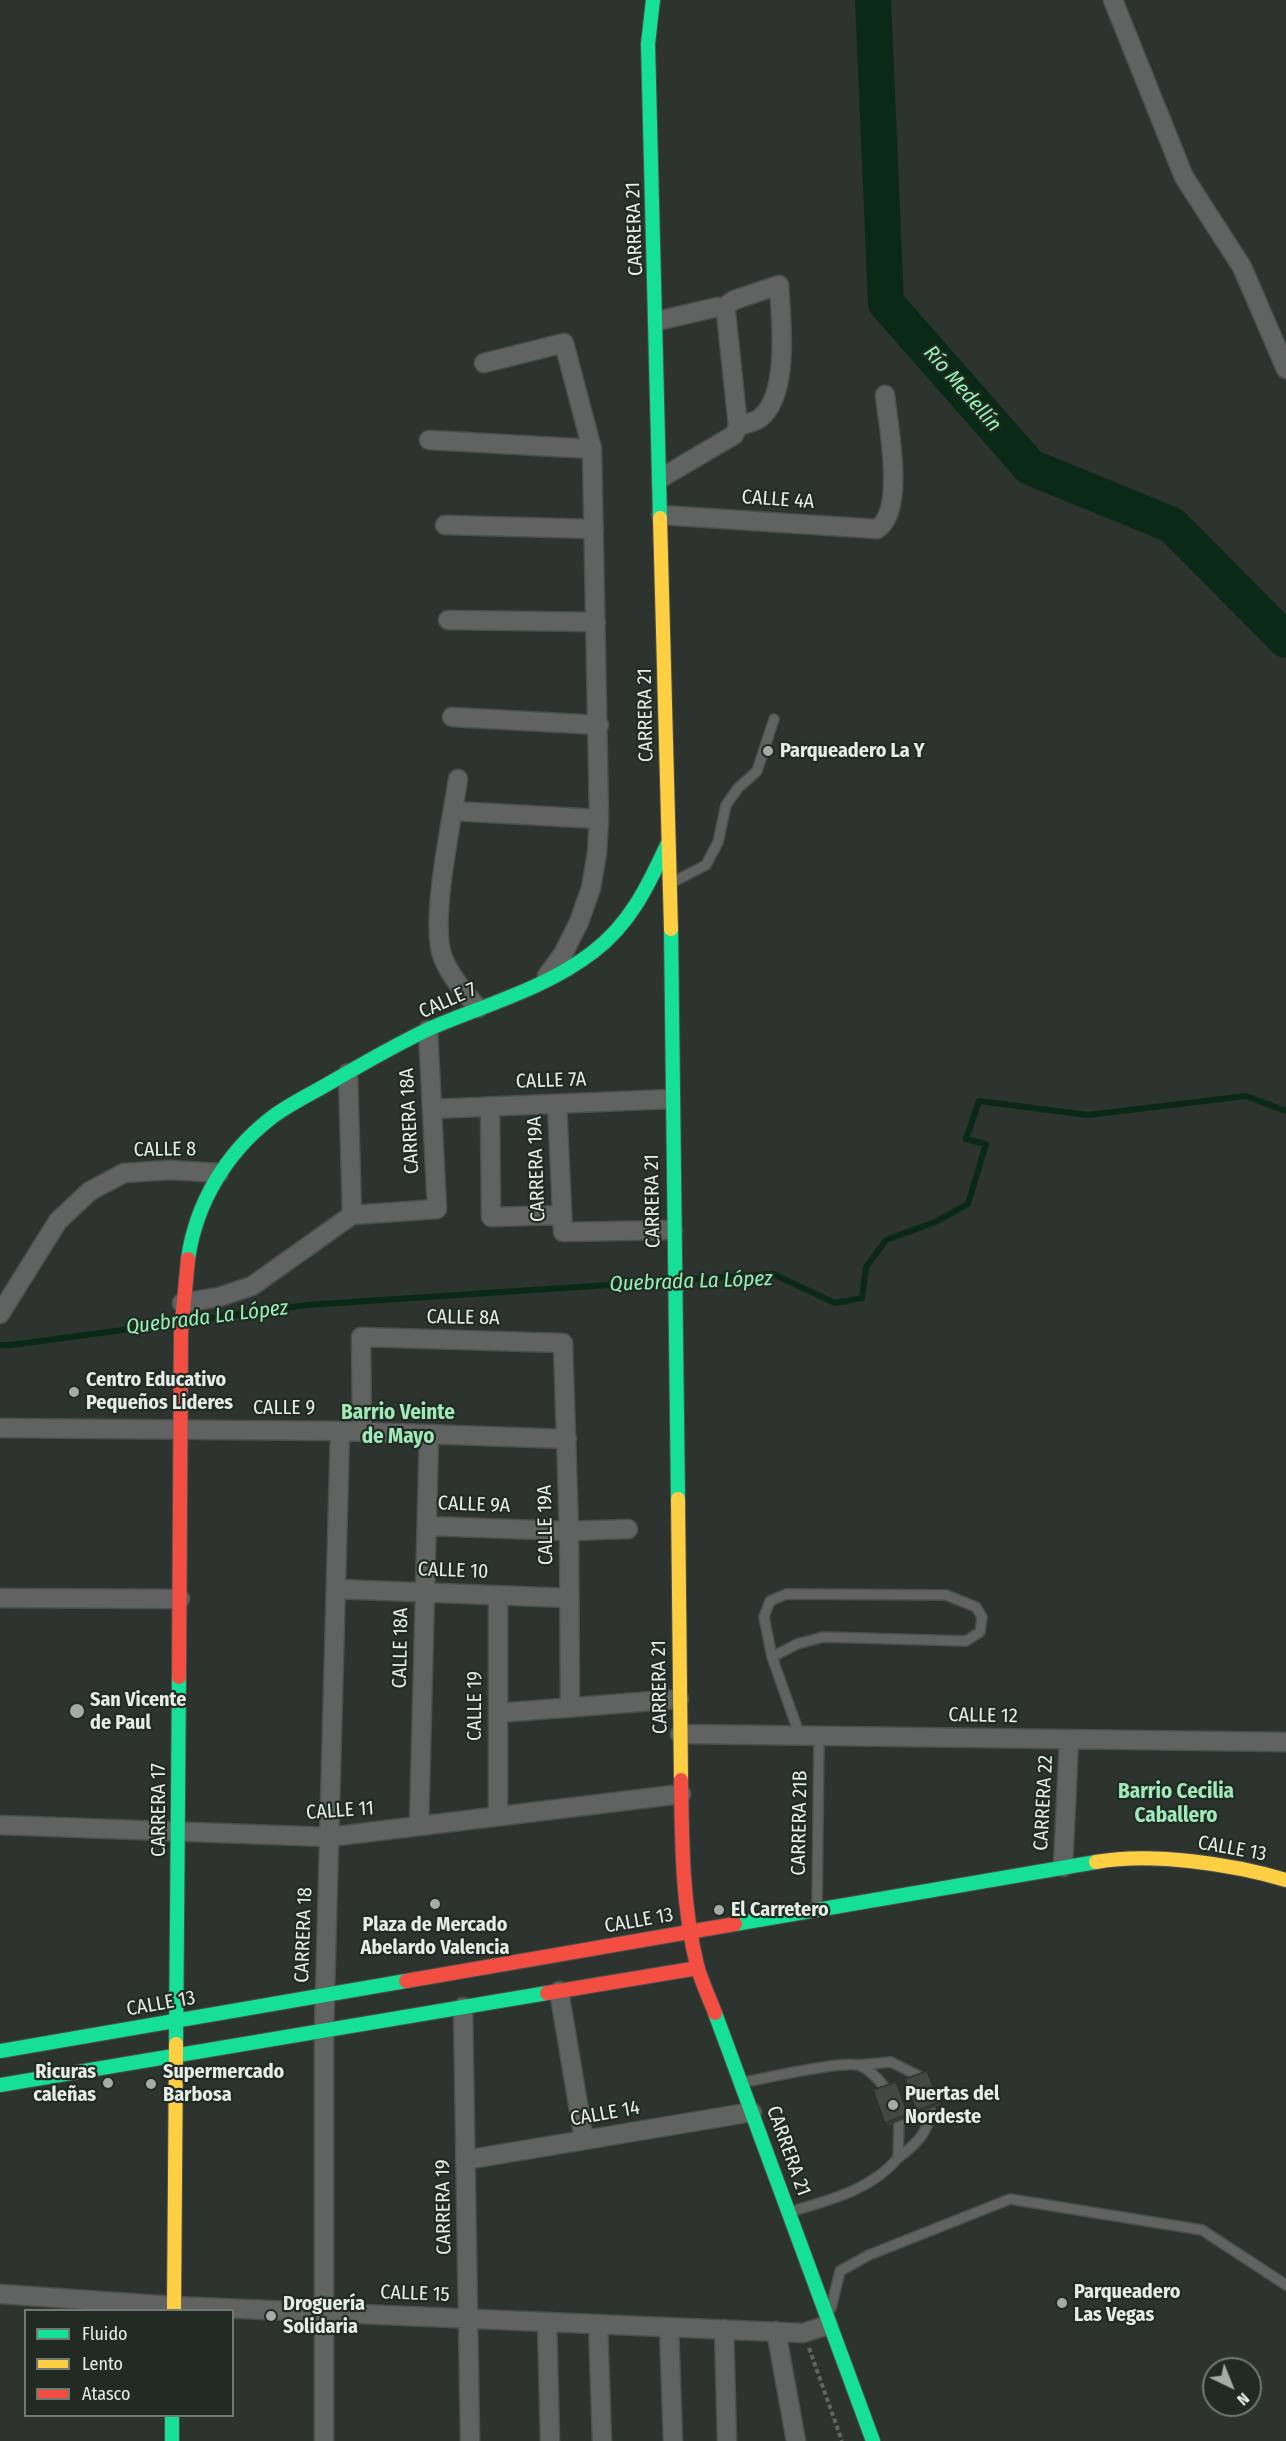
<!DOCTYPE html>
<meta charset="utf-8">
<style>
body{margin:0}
#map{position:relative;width:1286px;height:2441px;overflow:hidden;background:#2d332f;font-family:"Fira Sans Condensed",sans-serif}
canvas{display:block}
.legend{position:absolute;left:24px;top:2309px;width:210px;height:108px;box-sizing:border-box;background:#212b24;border:2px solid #707972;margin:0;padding:8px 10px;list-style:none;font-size:18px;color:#e6ede8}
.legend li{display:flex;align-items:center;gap:12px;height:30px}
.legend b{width:30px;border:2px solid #707972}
.north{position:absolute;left:1202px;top:2357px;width:60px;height:60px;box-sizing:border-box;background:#212b24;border:2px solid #707972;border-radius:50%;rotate:137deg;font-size:16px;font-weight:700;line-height:24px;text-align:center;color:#e6ede8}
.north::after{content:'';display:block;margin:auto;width:21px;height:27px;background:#a5aca7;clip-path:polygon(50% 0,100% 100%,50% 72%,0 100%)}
</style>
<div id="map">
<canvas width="1286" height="2441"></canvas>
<ul class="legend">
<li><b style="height:8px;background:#16e098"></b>Fluido</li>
<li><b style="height:8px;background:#ffcf43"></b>Lento</li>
<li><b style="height:8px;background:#f24e42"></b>Atasco</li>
</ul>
<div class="north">N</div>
</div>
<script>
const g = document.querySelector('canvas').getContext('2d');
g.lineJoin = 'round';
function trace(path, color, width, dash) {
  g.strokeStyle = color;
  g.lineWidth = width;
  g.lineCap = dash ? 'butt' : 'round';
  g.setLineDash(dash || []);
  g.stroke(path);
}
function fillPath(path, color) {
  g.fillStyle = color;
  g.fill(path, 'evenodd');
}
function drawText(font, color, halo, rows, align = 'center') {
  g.font = font + ' "Fira Sans Condensed",sans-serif';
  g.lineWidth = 4.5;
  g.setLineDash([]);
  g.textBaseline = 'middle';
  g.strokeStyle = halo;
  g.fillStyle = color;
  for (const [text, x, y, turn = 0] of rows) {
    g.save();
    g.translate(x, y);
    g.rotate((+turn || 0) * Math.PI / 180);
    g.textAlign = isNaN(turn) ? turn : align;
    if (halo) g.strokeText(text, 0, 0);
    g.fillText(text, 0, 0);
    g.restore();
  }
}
trace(new Path2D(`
 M681 1280 773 1274 835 1303 862 1298 866 1267 886 1240 935 1222 968 1204 986 1144 966 1139 979 1101 1088 1115 1246 1096 1286 1111
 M188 1321 307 1305 668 1281
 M0 1345H11L175 1323`), '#0a2a17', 6);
trace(new Path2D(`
 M873 0 886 303 1030 467 1172 525 1286 640`), '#0a2a17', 36);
const lane = new Path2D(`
 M675 881 706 865 718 842 726 805 738 788 757 771 774 719
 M772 1657 797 1644 823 1637 966 1641 980 1632 982 1617 976 1607 946 1595 786 1594 770 1601 764 1617 772 1657 800 1736
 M817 1908 819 1736
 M858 2065 891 2062 921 2077
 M745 2082C768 2078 838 2061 858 2065 870 2069 879 2080 886 2089
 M898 2158C914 2146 931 2131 930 2109
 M793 2211C832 2199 871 2190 898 2158L899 2121
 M831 2308 840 2271 869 2255 1010 2199 1202 2230 1286 2285`);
const street = new Path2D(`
 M1113 0 1184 177 1242 267 1286 369
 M723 308 734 300 779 285C781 318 790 395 760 418 755 422 745 424 738 426
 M657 321 718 307 723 308 726 313 738 426 734 435 661 478
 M484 363 564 343 592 449 599 819 597 853 591 888 579 922 563 954 547 976
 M429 440 592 449
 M661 515 877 529C906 511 888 425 885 395
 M445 525 594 529
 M448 620 596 622
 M452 717 599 725
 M458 779C452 821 429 923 443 958 451 977 465 993 478 1008
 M453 811 599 819
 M348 1073 352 1215
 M557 1104 563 1232 673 1230
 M490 1106 491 1217 562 1215
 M432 1109 671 1099
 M182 1303 219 1297 252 1286 352 1215 437 1209 428 1030
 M0 1314 58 1221 90 1191 124 1173 170 1170 219 1173
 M0 1428 340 1431 567 1439
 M362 1432 361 1337 563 1343 569 1531 570 1708
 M427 1526 569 1531 628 1529
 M336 1589 569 1598
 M0 1598 180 1599
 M498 1713 679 1699
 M680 1734 1286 1742
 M498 1816V1595
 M0 1825 329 1837 681 1794
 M419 1826 429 1434
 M1063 1867 1069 1740
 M559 1991 584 2140
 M463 2007 470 2441
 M465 2160 752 2112
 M0 2294 174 2306 803 2333 828 2325
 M547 2322 550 2441
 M598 2324 602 2441
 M669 2327 673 2441
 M724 2329 727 2441
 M776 2331 796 2441
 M324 2441V2030L340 1431`);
const fast = new Path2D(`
 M653 0 648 44 660 518
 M671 929 678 1499
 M188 1259C196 1203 226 1153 271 1118 289 1104 313 1093 333 1081 364 1063 397 1044 429 1029 484 1005 545 989 593 952 630 924 648 886 667 845
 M735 1924 1096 1862
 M715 2013 873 2441
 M176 2044 179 1677
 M0 2051 406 1981
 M0 2085 547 1993
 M172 2416V2441`);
const slow = new Path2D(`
 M660 518 671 929
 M678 1499 681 1780
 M1096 1862C1152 1852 1232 1864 1286 1880
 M174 2310 176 2044`);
const jam = new Path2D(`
 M179 1677 181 1333 188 1259
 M681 1780C682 1842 682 1905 697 1965 701 1981 709 1997 715 2013
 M406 1981 735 1924
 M547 1993 698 1968`);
trace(lane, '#4b504d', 12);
trace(street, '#4b504d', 21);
trace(fast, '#4b504d', 16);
trace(slow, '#4b504d', 16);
trace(jam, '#4b504d', 16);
trace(new Path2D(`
 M809 2348 842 2441`), '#626563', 4, [4.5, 3]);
trace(lane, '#616362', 9);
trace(street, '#616362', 18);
trace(fast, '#16e098', 14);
trace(slow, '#ffcf43', 14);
trace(jam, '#f24e42', 14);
fillPath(new Path2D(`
 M929 2074 941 2105 918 2114 916 2111Z
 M896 2082 898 2085 910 2117 887 2126 885 2123Z`), '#3a3e3b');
fillPath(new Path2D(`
 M927 2071 929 2074 941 2105 939 2102Z
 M896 2082 898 2085 910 2117 908 2114Z`), '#303230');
const building = new Path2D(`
 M927 2071 939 2102 916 2111 905 2079Z
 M896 2082 908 2114 885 2123 873 2090Z`);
fillPath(building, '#444845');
trace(building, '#303230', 1.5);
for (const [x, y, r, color] of [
 [768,751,6,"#a5aca7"],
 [74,1392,6,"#a5aca7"],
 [77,1711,8,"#a5aca7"],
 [435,1904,6,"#a5aca7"],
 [719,1910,6,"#a5aca7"],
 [108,2083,6,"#a5aca7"],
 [151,2084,6,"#a5aca7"],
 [893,2105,6,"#a5aca7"],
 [1062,2303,6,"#a5aca7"],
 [271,2316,6,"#a5aca7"]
]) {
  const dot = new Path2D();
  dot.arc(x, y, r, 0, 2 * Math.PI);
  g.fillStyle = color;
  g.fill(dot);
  trace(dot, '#212b24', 2);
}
drawText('20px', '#e6ede8', '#212b24', [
 ["CARRERA 21",635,229,-92],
 ["CALLE 4A",778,500,4],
 ["CARRERA 21",646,715,-91],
 ["CALLE 7",448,1001,-24],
 ["CALLE 7A",551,1081,-2],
 ["CARRERA 18A",410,1121,-93],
 ["CALLE 8",165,1150,-1],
 ["CARRERA 19A",537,1169,-92],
 ["CARRERA 21",653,1201,-91],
 ["CALLE 8A",463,1318,1],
 ["CALLE 9",284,1408],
 ["CALLE 9A",474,1505,2],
 ["CALLE 19A",546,1525,-91],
 ["CALLE 10",453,1571,2],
 ["CALLE 18A",401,1648,-89],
 ["CARRERA 21",660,1687,-91],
 ["CALLE 19",475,1706,-90],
 ["CALLE 12",983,1716,1],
 ["CARRERA 22",1044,1803,-87],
 ["CARRERA 17",159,1810,-90],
 ["CALLE 11",340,1811,-4],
 ["CARRERA 21B",800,1823,-89],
 ["CALLE 13",1232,1849,10],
 ["CALLE 13",639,1921,-10],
 ["CARRERA 18",304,1935,-88],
 ["CALLE 13",161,2004,-10],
 ["CALLE 14",605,2114,-10],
 ["CARRERA 21",788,2151,70],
 ["CARRERA 19",444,2207,-91],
 ["CALLE 15",415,2294,2]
]);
drawText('bold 20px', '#e6ede8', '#212b24', [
 ["Parqueadero La Y",780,751],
 ["Centro Educativo",86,1380],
 ["Pequeños Lideres",86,1403],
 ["San Vicente",90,1700],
 ["de Paul",90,1723],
 ["El Carretero",731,1910],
 ["Plaza de Mercado",435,1925,"center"],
 ["Abelardo Valencia",435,1948,"center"],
 ["Ricuras",96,2072,"right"],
 ["caleñas",96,2095,"right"],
 ["Supermercado",163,2072],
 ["Barbosa",163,2095],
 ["Puertas del",905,2094],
 ["Nordeste",905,2117],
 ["Parqueadero",1074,2292],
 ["Las Vegas",1074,2315],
 ["Droguería",283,2304],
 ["Solidaria",283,2327]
], 'left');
drawText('italic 21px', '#96f1b4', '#212b24', [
 ["Río Medellín",962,389,49],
 ["Quebrada La López",691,1282,-2],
 ["Quebrada La López",207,1318,-7]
]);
drawText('bold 21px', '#a1e9b8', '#212b24', [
 ["Barrio Veinte",398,1413],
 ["de Mayo",398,1437],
 ["Barrio Cecilia",1176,1792],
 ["Caballero",1176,1816]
]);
</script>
